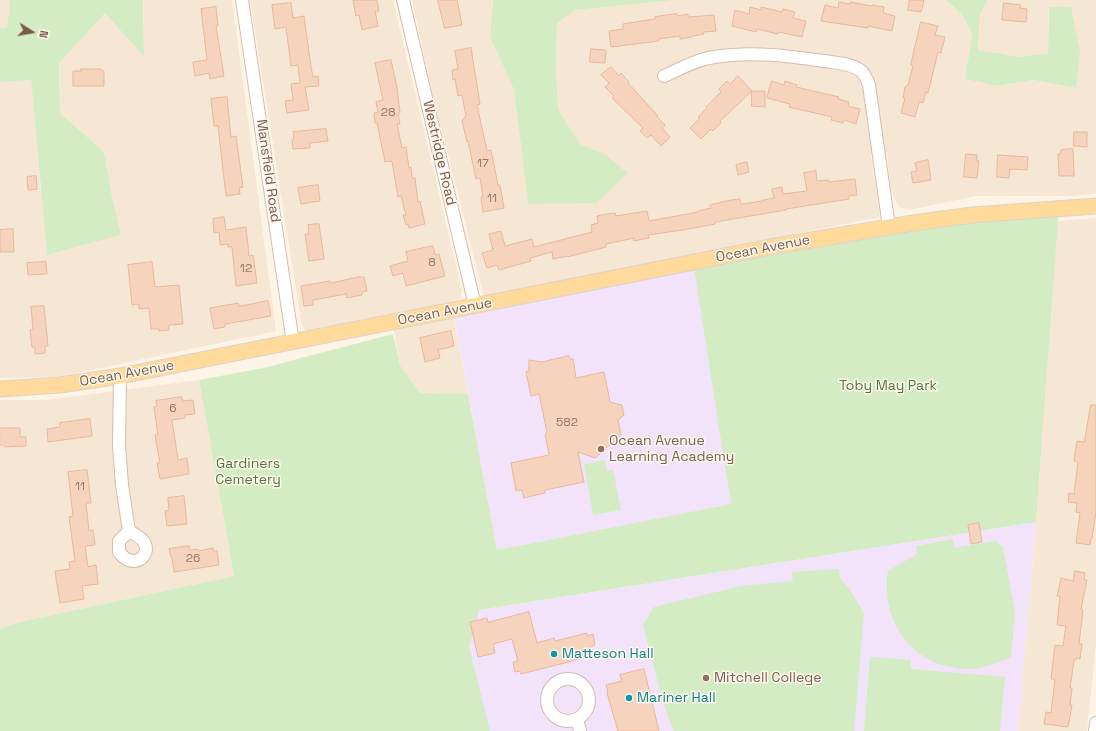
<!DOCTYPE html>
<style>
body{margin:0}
#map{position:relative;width:1096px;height:731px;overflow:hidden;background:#fef4e6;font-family:"Space Grotesk",sans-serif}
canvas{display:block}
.north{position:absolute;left:12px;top:12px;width:40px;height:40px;-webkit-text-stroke:3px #fff8ed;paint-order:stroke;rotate:101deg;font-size:11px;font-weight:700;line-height:16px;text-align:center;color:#795a49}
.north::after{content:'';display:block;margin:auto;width:14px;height:18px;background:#795a49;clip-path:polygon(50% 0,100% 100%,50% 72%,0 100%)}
</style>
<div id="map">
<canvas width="1096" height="731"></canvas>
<div class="north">N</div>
</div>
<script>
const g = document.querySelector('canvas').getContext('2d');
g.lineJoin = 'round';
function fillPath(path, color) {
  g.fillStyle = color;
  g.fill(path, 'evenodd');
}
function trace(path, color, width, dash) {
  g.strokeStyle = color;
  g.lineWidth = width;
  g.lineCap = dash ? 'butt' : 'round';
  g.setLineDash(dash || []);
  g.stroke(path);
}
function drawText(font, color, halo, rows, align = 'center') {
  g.font = font + ' "Space Grotesk",sans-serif';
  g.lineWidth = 3;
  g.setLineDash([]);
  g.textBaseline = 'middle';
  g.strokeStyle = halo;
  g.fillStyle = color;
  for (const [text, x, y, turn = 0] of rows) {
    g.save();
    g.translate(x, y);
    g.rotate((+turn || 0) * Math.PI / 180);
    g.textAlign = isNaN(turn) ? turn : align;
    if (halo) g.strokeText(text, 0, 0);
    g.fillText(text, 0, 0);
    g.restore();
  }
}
fillPath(new Path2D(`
 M0 0H10L7 27 0 28Z
 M143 0H232L276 331 59 377 0 378V82L31 80 47 255 121 235 112 196 104 152 60 113 59 62 105 13 144 57Z
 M250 0H393L462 291 460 299 451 301 468 394 420 393 400 365 391 314 307 332 302 326Z
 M412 0H493L490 37 514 90 528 204 597 202 605 154 580 144 558 109 556 69 557 23 576 10 675 0H946L962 14 972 35 965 79 996 86 1033 80 1075 88 1049 7 1048 53 1020 57 978 50 980 15 987 0H1096V194L1072 196H976L909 210 899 207 891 192 887 153 871 155 880 217 484 296 433 97Z
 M1096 218V645L1087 731H1018L1036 522 1058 221Z
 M199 380 234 576 15 623 0 630V400H46Z`), '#f6e6d4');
fillPath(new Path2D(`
 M693 262 732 504 497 550 453 310Z
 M1036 522 1018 731H392L386 625Z`), '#f2e2fa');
fillPath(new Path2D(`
 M10 0H143L144 57 105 13 59 63 60 113 104 152 112 196 121 235 47 255 31 80 0 82V28L7 27Z
 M493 0H675L576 10 557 23 556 69 558 109 580 144 605 154 627 173 597 203 528 204 514 90 490 37Z
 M946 0H987L980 15 978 50 1020 57 1048 53 1049 7H1071L1080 52 1076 88 1033 80 996 86 965 79 972 35 962 14Z
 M1059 209 1036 522 479 610 469 647 490 731H0V630L15 623 234 576 199 380 263 368 393 334 400 365 420 393 468 394 497 550 731 504 693 262Z
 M605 460 607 471 613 470 621 510 593 515 584 464Z
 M953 539 954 548 995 541 1003 547 1015 613 1011 657C997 663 983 669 967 669 913 668 880 622 888 571L917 554 916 546Z
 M839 569 840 578 848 587 864 613 854 731H674L663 703 643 625 654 607 741 586 793 581 792 572Z
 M870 657 911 660V669L1005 677 1000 731H864Z`), '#d4ecc3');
const building = new Path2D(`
 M360 0H377L379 11H375L378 26 362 30 359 15 356 16 353 1Z
 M438 0H457L462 25 445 28Z
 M910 0H924L921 12 908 10Z
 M839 2 850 4V2L872 6V5L884 7 883 13 895 16 892 31 868 26V28L821 21 825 5 838 8Z
 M291 3 293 18 304 16 311 67 313 77 318 76 319 86 305 87 309 110 287 113 285 101 293 100 291 84 300 83 298 65 291 66 286 27 275 29 272 5Z
 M1004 3 1021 5 1020 8 1027 9 1026 22 1002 20Z
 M216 7 218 26H216L224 76 210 79 209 73 195 76 193 62 207 60 201 9Z
 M750 7 761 10V7L782 12 783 9 795 12 793 18 806 21 802 37 779 32 778 34 757 29 756 32 732 26 735 10 749 14Z
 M677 14V16L688 14V17L714 15 716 31 703 32 704 34 693 36 692 37 680 39V36L659 39V41L611 47 609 31 623 29V24L655 19V17Z
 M921 22 938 26 935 35 945 37 941 53 938 52 928 93 926 92 923 103 919 102 915 117 901 113 905 98H903L905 87 908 85 913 66 911 65Z
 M471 48 480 104 477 105 487 151 491 150 498 185H500L504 208 483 212 481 197H483L480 178 476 179 468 141 467 142 462 121 466 116 462 95 458 96 455 79 453 80 452 70 458 69 455 51Z
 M591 49 606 50 605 63 590 62Z
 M391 60 397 87 400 113 398 114 400 124H397L402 148 406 147 409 168 411 167 412 178H415L418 202 420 201 425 224 409 228 408 224 406 225 403 215H406L401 196 398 197 392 161 385 162 377 123H375L374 113 378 112 376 102 383 100 375 63Z
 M611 67 619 76 621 73 629 82 628 83 658 116 657 117 665 125 662 128 670 137 661 146 651 135 647 138 640 131 643 128 612 98 614 96 605 87 609 83 601 75Z
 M81 69H101V71H104V86H73V71H81Z
 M738 76 752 91 720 121 721 123 713 131 711 129 701 139 690 128 700 118 698 117 707 108 706 107 721 92 719 89 727 81 730 84Z
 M772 81 784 85 785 81 797 85 796 87 839 97 838 99 849 102 848 106 860 109 856 124 844 120 843 123 831 120 832 117 789 107 790 104 767 98Z
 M752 91H765V107L752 106Z
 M227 97 231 137 236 136 243 187 239 188 240 194 226 196 218 126H214L211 99Z
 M326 129 328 141 309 143 310 148 293 149 292 140 294 138 293 132Z
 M1074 132H1087V147L1074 146Z
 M1073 149 1074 176H1059L1058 154 1061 153V150Z
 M966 154 977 155V161H979L977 178 964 177Z
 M998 155 1028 157 1027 170 1013 169 1012 170 1010 169 1009 178 997 177Z
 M928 160 931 180 913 183 911 172 917 171 915 163Z
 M747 162 749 172 738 175 736 165Z
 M816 171 817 181 829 180V182L855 179 857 195 849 196V199L786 209V210L715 222V224L683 230 648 235 649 238 634 241V238L606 244V247L567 257V256L553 259 552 252 530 258 531 261 499 270 497 265 487 268 482 253 493 250 489 234 501 231 505 246 532 239 534 247 592 232 591 225 598 223 597 216 607 214 615 213 616 216 647 211 649 221 698 212V211L711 208 710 205 731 200 740 199 741 204 763 201V200L774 198 772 189 782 187 783 194 807 191 804 173Z
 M36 176 37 189 28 190 27 177Z
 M318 185 320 201 301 204 298 188Z
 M224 217 226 230 246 227 249 256 253 255 257 283 236 286 232 247H228V244L220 245 219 232 214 233 213 219Z
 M319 224 324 259 309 261 305 234H309L308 225Z
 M13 229 14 252H0V230Z
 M433 246 435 255 439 254 445 276 406 286 403 273 393 276 390 266 408 261 406 252Z
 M46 262 47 274 28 275 27 263Z
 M152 262 155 287 179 285 183 324 169 325V330L159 331V329H151L149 308 139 309V304L132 305 128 265Z
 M358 277H364L367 291 362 292V295L347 298 346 294 313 300V305L304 306 301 286 330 281V283Z
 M268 301 271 316 225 324V327L214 329 210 308 238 303 239 306Z
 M44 306 48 346H45V353L35 354V347H32L30 330 33 329 31 307Z
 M451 331 454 346 438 350 440 358 425 362 420 338Z
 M569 356 570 359H573L576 378 604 372 610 402 622 405 624 415 618 420 621 435 595 458 578 452 584 482 545 490V493L524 498 522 490 516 491 511 463 549 455 545 434 547 432 539 394 531 396 526 372 529 371V360L541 362Z
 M182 397 183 401 193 400 195 414 185 415V418L172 420 178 460 187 458 189 474 160 479 157 463H160L155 435H158L154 407 157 406 156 401Z
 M1091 405H1096V512L1092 538H1091L1090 545 1076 543 1080 513 1076 512 1077 503 1068 502 1069 493 1074 494 1078 462 1074 461 1077 441 1084 442Z
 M90 419 92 436 48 442 47 429 60 427V423Z
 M0 428H20V437H26V446L5 447 3 445H0Z
 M87 470 91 503H86L89 531 93 530 95 545 85 546 88 567 96 565 98 584 82 586 84 599 60 603 55 571 70 569 69 562 75 561 69 517 73 516 68 472Z
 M184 496 187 524 167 526 165 511 169 510 168 498Z
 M979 523 982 542 971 544 968 525Z
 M189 546 190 550 198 549 199 551 213 548V551H217L219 565 174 572 172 558 171 557 169 549Z
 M1075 571 1085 573 1084 579 1087 580 1081 609 1083 610 1079 644H1082L1080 659 1076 658V660H1074L1070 688H1072L1070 705H1072L1068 727 1044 724 1046 712 1051 713 1055 679H1051L1055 645 1063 646 1066 626 1057 625 1060 597 1057 596 1061 578 1073 581Z
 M529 612 537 643 554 638 555 641 587 633V636L593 634 595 645 590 647 592 656 521 674 520 671 515 672 513 662 518 661 512 639 493 644 495 653 478 657 470 622 487 618 488 622Z
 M644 669 659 731H618L607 693H608L606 685 622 681 620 675Z`);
fillPath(building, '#f5d3bc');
trace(building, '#e8b99b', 1);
const minor = new Path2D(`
 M242 0 293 343
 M403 0 475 306
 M664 76C680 69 697 59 715 57 751 51 789 56 824 61 836 63 850 63 860 70 865 74 867 79 869 85L889 227
 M120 376 119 446 122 485 129 531 119 541V552C133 571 152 556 144 542 141 537 134 534 129 531
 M547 700a21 21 0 1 1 42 0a21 21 0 1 1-42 0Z
 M577 719 580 731
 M1095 731 1096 723`);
const major = new Path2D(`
 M0 389 61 385 120 376 770 247 913 223 972 215 1096 206`);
trace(minor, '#d3bead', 14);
trace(major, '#dcd4d0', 17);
trace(minor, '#fff', 12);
trace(major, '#ffda9b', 15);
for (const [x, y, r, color] of [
 [601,449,4,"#8d6e63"],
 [554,654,4,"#0f9aa8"],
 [706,678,4,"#8d6e63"],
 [629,698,4,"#0f9aa8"]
]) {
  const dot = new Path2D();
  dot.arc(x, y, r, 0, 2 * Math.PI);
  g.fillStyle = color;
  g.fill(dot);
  trace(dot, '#fff8ed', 1.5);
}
drawText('12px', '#987866', null, [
 ["28",388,113],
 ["17",483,164],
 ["11",492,199],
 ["8",432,263],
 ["12",246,269],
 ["6",173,409],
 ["582",567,423],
 ["11",80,487],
 ["26",193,559]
]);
drawText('14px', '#795a49', '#fff8ed', [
 ["Westridge Road",439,153,77],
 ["Mansfield Road",268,171,82],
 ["Ocean Avenue",763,249,-11],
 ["Ocean Avenue",445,312,-11],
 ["Ocean Avenue",127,374,-10]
]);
drawText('14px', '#4e7a3d', '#fff8ed', [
 ["Toby May Park",888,386],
 ["Gardiners",248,464],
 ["Cemetery",248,480]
]);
drawText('14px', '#785e54', '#fff8ed', [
 ["Ocean Avenue",609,441],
 ["Learning Academy",609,457],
 ["Mitchell College",714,678]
], 'left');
drawText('14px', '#0d838f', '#fff8ed', [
 ["Matteson Hall",562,654],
 ["Mariner Hall",637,698]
], 'left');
</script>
